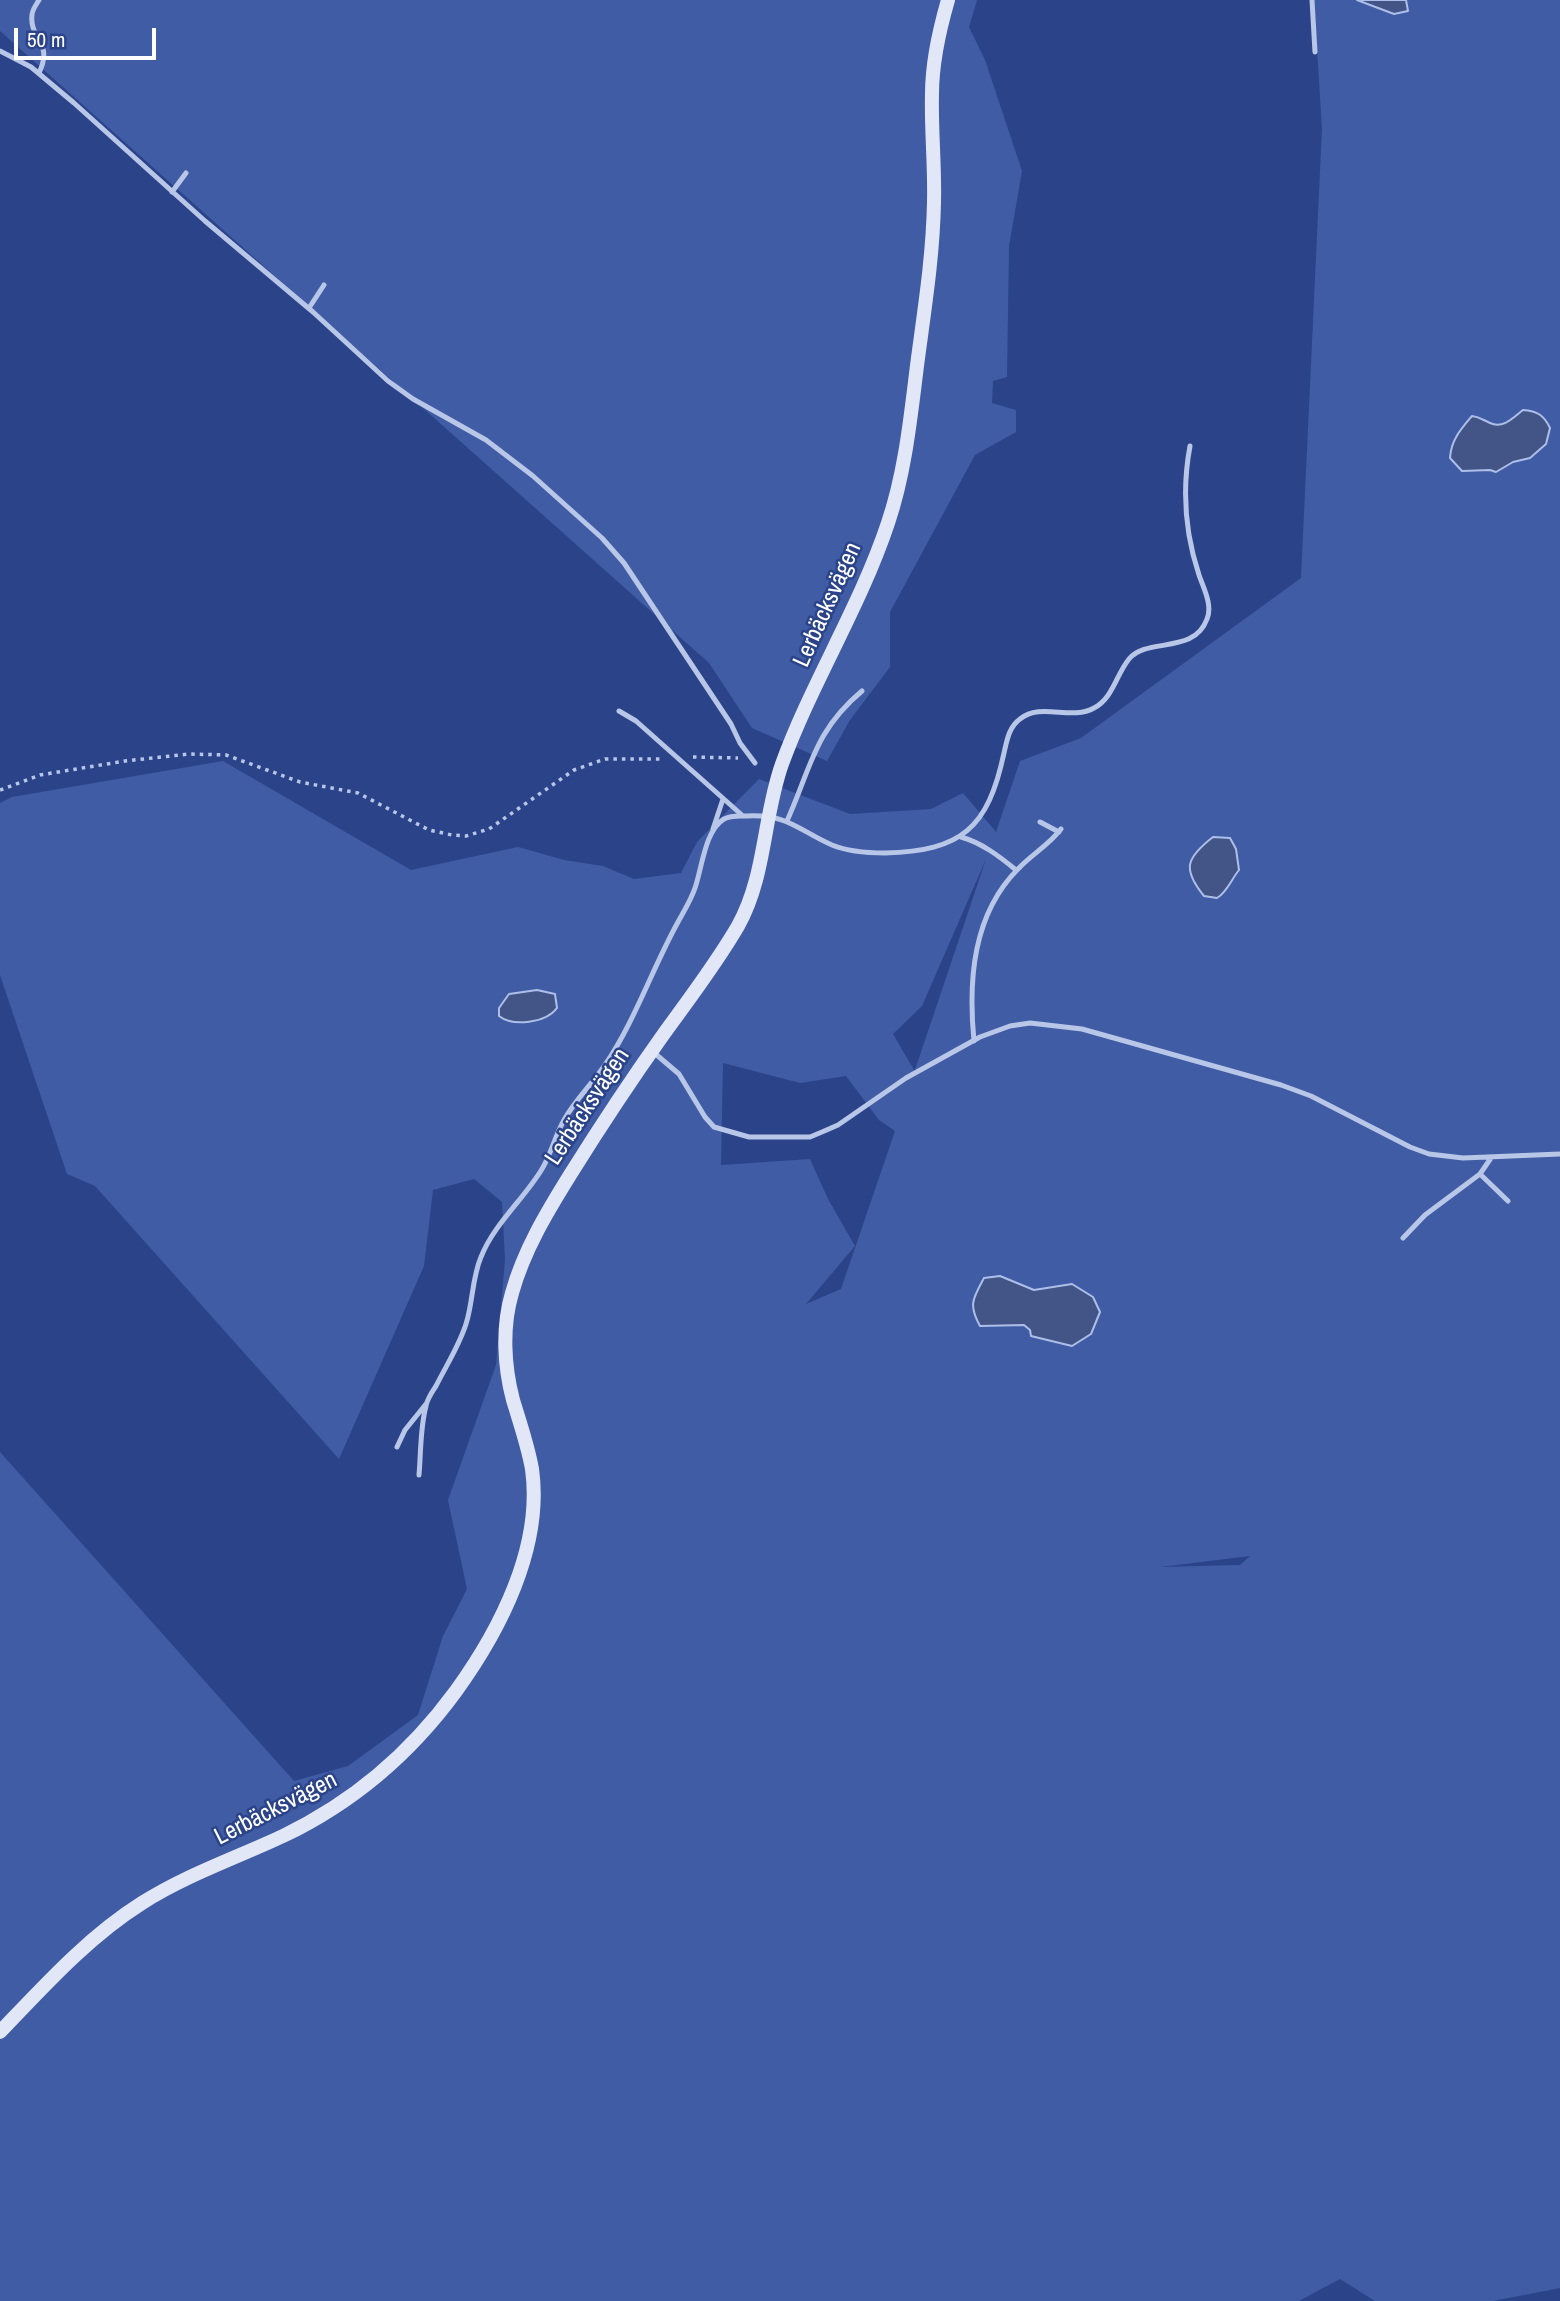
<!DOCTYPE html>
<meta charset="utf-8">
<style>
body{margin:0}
#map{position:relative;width:1560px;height:2301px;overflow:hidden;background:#2b4489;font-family:"Archivo Narrow",sans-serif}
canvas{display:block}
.scale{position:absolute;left:14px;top:28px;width:142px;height:32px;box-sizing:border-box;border:4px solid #fff;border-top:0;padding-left:9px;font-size:21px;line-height:24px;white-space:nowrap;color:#fff;-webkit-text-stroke:5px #2b4489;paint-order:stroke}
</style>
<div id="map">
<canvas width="1560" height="2301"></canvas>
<div class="scale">50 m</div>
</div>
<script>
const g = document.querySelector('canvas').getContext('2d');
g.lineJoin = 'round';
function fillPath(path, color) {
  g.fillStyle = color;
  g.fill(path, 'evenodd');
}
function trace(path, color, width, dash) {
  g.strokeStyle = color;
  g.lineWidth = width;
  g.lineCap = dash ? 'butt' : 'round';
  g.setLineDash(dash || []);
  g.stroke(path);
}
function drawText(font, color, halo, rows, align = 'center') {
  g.font = font + ' "Archivo Narrow",sans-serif';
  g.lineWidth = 5;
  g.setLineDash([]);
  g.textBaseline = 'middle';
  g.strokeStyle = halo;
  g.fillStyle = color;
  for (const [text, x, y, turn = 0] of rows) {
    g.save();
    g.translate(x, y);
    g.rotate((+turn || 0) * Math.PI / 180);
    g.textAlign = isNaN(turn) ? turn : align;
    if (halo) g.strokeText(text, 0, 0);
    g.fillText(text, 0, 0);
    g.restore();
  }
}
fillPath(new Path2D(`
 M0 0H977L969 27 985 60 1022 171 1009 246 1007 377 993 381 992 403 1016 410V432L975 455 890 612V667L850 720 827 761 752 728 709 663 0 31Z
 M1314 0H1560V2288L1493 2301H1375L1340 2279 1299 2301H0V1452L294 1781 348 1766 418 1715 443 1636 467 1589 448 1500 496 1365 505 1260 502 1202 474 1179 433 1190 424 1266 339 1459 95 1186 67 1174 0 975V803L12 797 223 761 411 870 518 847 564 860 603 866 634 879 681 873 697 842 759 779 850 814 931 809 963 793 996 832 1020 761 1081 738 1301 578 1322 129ZM986 859 915 1070H914L893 1034 922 1006ZM723 1063 800 1083 846 1076 879 1120 895 1131 841 1289 806 1304 855 1246 828 1199 810 1159 721 1165ZM1250 1556 1240 1565 1160 1567Z`), '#405ca5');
const water = new Path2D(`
 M1357 0H1406L1408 11 1394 14Z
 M1523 410C1537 411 1544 415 1550 428L1546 444 1530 458 1513 462 1496 472 1490 470 1462 471 1450 458C1451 440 1461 429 1472 416 1480 417 1483 420 1490 423 1503 429 1513 418 1523 410Z
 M1213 837 1230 838 1236 849 1239 870C1231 880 1227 892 1217 898L1204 896C1182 869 1186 858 1213 837Z
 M537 990 555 994 557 1008C546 1023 513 1027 499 1016V1008L509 994Z
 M1000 1276 1034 1290 1072 1284 1093 1297 1100 1312 1091 1334 1072 1346 1031 1336 1030 1330 1024 1325 980 1326C968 1305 973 1298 984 1278Z`);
fillPath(water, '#435587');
trace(water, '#adbfe8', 2);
trace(new Path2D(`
 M693 757 738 758
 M0 790 40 775 125 761 189 754 226 755 300 782 358 793 429 830 452 835 466 836 489 829 574 770 605 759H661`), '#b8c6e8', 3.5, [3.5, 5]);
trace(new Path2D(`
 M1312 0 1315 52
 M0 51 31 67 74 103 205 221 313 312 388 381 413 399 486 440 533 476 602 538 624 563 731 724 740 743 755 763
 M39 73C54 42 29 39 32 15 32 10 36 5 39 0
 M172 192 186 173
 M309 308 324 285
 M619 711 636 721 743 816
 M787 821C811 768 814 731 862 691
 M1040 822 1059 832
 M713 829 723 799
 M961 837C982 843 999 856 1016 870
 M974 1041C968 980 973 914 1018 869 1032 854 1049 845 1061 829
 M652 1051 679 1074 705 1117 714 1127 749 1137H810L822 1132 838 1125 906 1078 980 1037 1010 1026 1030 1023 1082 1029 1281 1085 1311 1096 1410 1147 1429 1154 1463 1158 1560 1154
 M1480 1174 1508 1201
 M1403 1238 1425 1215 1480 1174 1491 1158
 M397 1447 405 1430 426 1404
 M419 1475C421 1453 420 1428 426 1406 427 1399 432 1392 436 1386 446 1366 459 1346 466 1324 473 1302 472 1278 481 1257 494 1224 524 1199 542 1169 551 1154 555 1136 564 1120 575 1100 592 1084 605 1065 635 1021 652 969 678 922 684 911 691 900 695 888 702 868 705 830 724 819 731 815 740 816 747 816 788 814 798 830 832 845 849 852 867 853 885 853 962 851 988 828 1004 753 1007 740 1009 727 1020 719 1041 702 1071 721 1094 708 1113 698 1116 675 1129 659 1147 637 1194 655 1207 619 1213 605 1203 587 1199 575 1185 533 1182 489 1190 446`), '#b8c6e8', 5);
trace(new Path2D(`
 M0 2032C44 1986 88 1937 142 1903 186 1875 236 1858 283 1836 352 1803 410 1754 456 1691 500 1630 543 1547 532 1469 528 1446 520 1423 513 1400 504 1366 502 1327 512 1293 524 1250 547 1212 570 1175 600 1127 631 1080 663 1035 689 999 716 964 738 926 766 876 763 817 782 764 812 682 860 607 888 523 906 470 911 412 918 358 925 306 933 255 934 202 935 166 931 130 932 94 932 62 939 31 948 0`), '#e2e7f8', 14);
drawText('24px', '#fff', '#2b4489', [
 ["Lerbäcksvägen",828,605,-66],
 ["Lerbäcksvägen",588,1107,-57],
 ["Lerbäcksvägen",276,1809,-27]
]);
</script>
